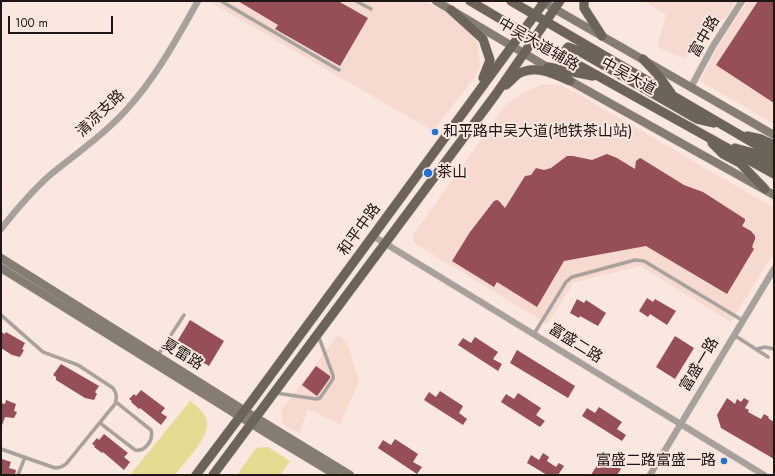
<!DOCTYPE html>
<meta charset="utf-8">
<style>
body{margin:0}
#map{position:relative;width:775px;height:476px;overflow:hidden;background:#fae7df;font-family:Jost,sans-serif}
canvas{display:block}
.frame{position:absolute;inset:0;border:2px solid #1d1614;pointer-events:none}
.scale{position:absolute;left:8px;top:16px;width:105px;height:18px;box-sizing:border-box;border:2px solid #1d1614;border-top:0;padding-left:5px;font-size:12px;line-height:14px;white-space:nowrap;color:#1d1614;-webkit-text-stroke:3px #fae7df;paint-order:stroke}
</style>
<div id="map">
<canvas width="775" height="476"></canvas>
<div class="frame"></div>
<div class="scale">100 m</div>
</div>
<script>
const g = document.querySelector('canvas').getContext('2d');
g.lineJoin = 'round';
function fillPath(path, color) {
  g.fillStyle = color;
  g.fill(path, 'evenodd');
}
function trace(path, color, width, dash) {
  g.strokeStyle = color;
  g.lineWidth = width;
  g.lineCap = dash ? 'butt' : 'round';
  g.setLineDash(dash || []);
  g.stroke(path);
}
function drawText(font, color, halo, rows, align = 'center') {
  g.font = font + ' Jost,"Noto Sans SC",sans-serif';
  g.lineWidth = 4;
  g.setLineDash([]);
  g.textBaseline = 'middle';
  g.strokeStyle = halo;
  g.fillStyle = color;
  for (const [text, x, y, turn = 0] of rows) {
    g.save();
    g.translate(x, y);
    g.rotate((+turn || 0) * Math.PI / 180);
    g.textAlign = isNaN(turn) ? turn : align;
    if (halo) g.strokeText(text, 0, 0);
    g.fillText(text, 0, 0);
    g.restore();
  }
}
fillPath(new Path2D(`
 M208 1H424L448 14 472 33 478 45 480 66 474 78 433 131Z
 M645 1H736L728 14 684 58 657 47 666 15Z
 M748 1H774V124L700 81 717 48Z
 M543 84 560 85 578 94 774 208V252L731 322 640 266 574 282 547 324 414 243 413 235 505 106 524 92Z
 M338 335 347 342 359 381 340 424 308 409 299 434 282 423 281 410Z`), '#f6dad0');
fillPath(new Path2D(`
 M190 401C197 406 206 413 207 422 209 439 184 462 175 475H130Z
 M268 447 290 461 280 475H237L256 448Z`), '#e5db92');
fillPath(new Path2D(`
 M238 1H338L368 18 340 66 275 29 278 25Z
 M758 1H774V103L716 65Z
 M607 154 617 158 635 169 636 161 640 158 642 159 684 185 703 192 745 219V221L742 226 751 231 755 236V239L752 247 754 249 727 294 646 246 564 261 537 307 497 282 494 287 452 261 470 232 494 201 497 200 499 201 505 208 525 176 531 175 536 168 544 170 551 168 567 156H573L592 160Z
 M647 298 653 302 655 299 676 311 667 325 650 314 648 317 639 311Z
 M577 299 584 303 586 300 606 313 598 326 580 316 579 318 570 313Z
 M190 320 224 341 209 366 175 345Z
 M1 332 5 334 6 332 25 343 22 349 24 350 20 357 12 355 1 348Z
 M675 336 694 348 675 379 656 367Z
 M475 337 498 352 493 359 502 364 498 371 458 345 463 338 471 343Z
 M517 350 575 386 568 398 510 363Z
 M61 364 99 386 95 392 97 394 94 400 85 398 56 380V377L53 375Z
 M316 366 330 376V378L318 395 317 396 302 385Z
 M141 390 165 408 161 413 167 417 161 425 140 408 139 409 131 402 132 401 129 399 134 394 136 396Z
 M440 391 463 406 459 413 467 419 463 425 424 400 429 392 436 397Z
 M518 393 541 408 536 415 545 421 540 427 501 402 506 394 514 399Z
 M727 398 735 404 737 399 741 402 744 398 749 401 745 408 749 410 748 412 761 419 764 414 769 417 768 418 774 422V459L721 428 717 415Z
 M6 400 16 404 14 411 17 412 14 418 5 417 1 428V403L5 404Z
 M599 407 622 422 617 429 626 435 622 441 582 416 587 408 595 413Z
 M104 434 128 453 124 457 130 462 124 470 103 452 102 453 94 447 95 446 92 444 97 438 99 440Z
 M395 439 418 454 413 462 422 467 417 474 378 448 383 440 391 445Z
 M543 453 549 457 547 461 556 467 559 463 564 466 558 475H547L527 463 531 455 539 460Z
 M602 457 621 469 617 475H591Z
 M2 459 11 462 9 468 16 470 15 475H1Z`), '#964f57');
const lane = new Path2D(`
 M221 1 339 70
 M356 1 371 9
 M1 315 43 352 78 365 113 388C117 394 117 397 115 404L66 464 61 467 55 468 1 449
 M534 334 566 282 572 277 635 260 644 261 742 320
 M734 335 768 357
 M757 349 765 347 774 349
 M158 355 184 315
 M276 393 316 399 320 398 333 379V375L318 335
 M100 423 135 450C145 452 154 440 151 430L116 402
 M18 475 25 457`);
const street = new Path2D(`
 M691 87 713 46 742 1
 M1 229C16 210 32 191 50 175 77 153 105 134 128 108 157 76 177 38 198 1
 M373 236 764 475
 M650 475 774 269`);
const secondary = new Path2D(`
 M436 1 554 71
 M541 1 774 135
 M565 78 774 195
 M1 258 245 411 350 475
 M1 268 268 434 336 475`);
const primary = new Path2D(`
 M470 1 573 62 774 174
 M511 1 774 155
 M584 1V8L602 36
 M451 10 483 39 490 60 483 78
 M643 59 658 75 671 93
 M571 60 565 51 568 47 579 51 697 119 714 123
 M548 67 593 76
 M506 85C510 82 514 77 518 74 536 64 554 74 570 81
 M747 136 761 139 774 145
 M712 143 723 154 740 163 765 189
 M735 148 753 153 774 165
 M196 475 251 402 545 1
 M213 475 496 94 560 1`);
trace(lane, '#d2c1ba', 4);
trace(street, '#d2c1ba', 7);
trace(secondary, '#d2c1ba', 9);
trace(primary, '#d2c1ba', 10);
trace(lane, '#a6a19b', 3);
trace(street, '#a6a19b', 6);
trace(secondary, '#857d74', 8);
trace(primary, '#6d6459', 9);
for (const [x, y, r, color] of [
 [435,132,4,"#1e73dd"],
 [428,173,5,"#1e73dd"],
 [724,461,4,"#1e73dd"]
]) {
  const dot = new Path2D();
  dot.arc(x, y, r, 0, 2 * Math.PI);
  g.fillStyle = color;
  g.fill(dot);
  trace(dot, '#fae7df', 1.5);
}
drawText('15px', '#1d1614', '#fae7df', [
 ["富中路",705,37,-60],
 ["中吴大道辅路",538,45,30],
 ["中吴大道",628,77,29],
 ["清凉支路",101,114,-44],
 ["和平中路",360,230,-54],
 ["富盛二路",575,344,32],
 ["夏雷路",182,355,32],
 ["富盛一路",700,365,-59]
]);
drawText('15px', '#1d1614', '#fae7df', [
 ["和平路中吴大道(地铁茶山站)",443,132],
 ["茶山",437,173],
 ["富盛二路富盛一路",716,461,"right"]
], 'left');
</script>
